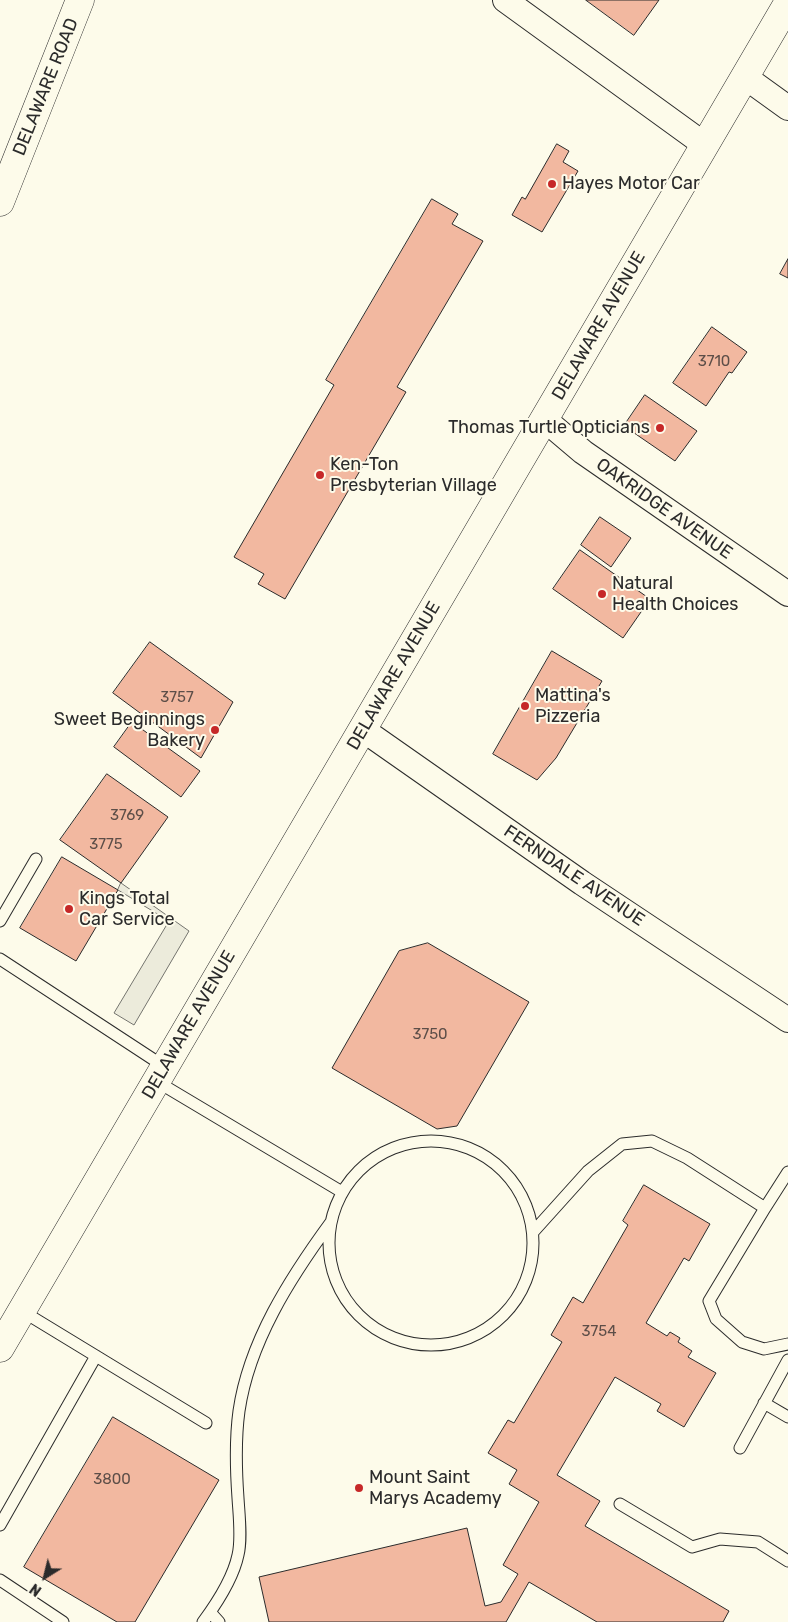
<!DOCTYPE html>
<style>
body{margin:0}
#map{position:relative;width:788px;height:1622px;overflow:hidden;background:#fdfbea;font-family:Rubik,sans-serif}
canvas{display:block}
.north{position:absolute;left:20px;top:1552px;width:50px;height:50px;-webkit-text-stroke:4px #fdfbea;paint-order:stroke;rotate:216deg;font-size:14px;font-weight:700;line-height:20px;text-align:center;color:#2b2b2b}
.north::after{content:'';display:block;margin:auto;width:18px;height:22px;background:#2b2b2b;clip-path:polygon(50% 0,100% 100%,50% 72%,0 100%)}
</style>
<div id="map">
<canvas width="788" height="1622"></canvas>
<div class="north">N</div>
</div>
<script>
const g = document.querySelector('canvas').getContext('2d');
g.lineJoin = 'round';
function fillPath(path, color) {
  g.fillStyle = color;
  g.fill(path, 'evenodd');
}
function trace(path, color, width, dash) {
  g.strokeStyle = color;
  g.lineWidth = width;
  g.lineCap = dash ? 'butt' : 'round';
  g.setLineDash(dash || []);
  g.stroke(path);
}
function drawText(font, color, halo, rows, align = 'center') {
  g.font = font + ' Rubik,sans-serif';
  g.lineWidth = 4;
  g.setLineDash([]);
  g.textBaseline = 'middle';
  g.strokeStyle = halo;
  g.fillStyle = color;
  for (const [text, x, y, turn = 0] of rows) {
    g.save();
    g.translate(x, y);
    g.rotate((+turn || 0) * Math.PI / 180);
    g.textAlign = isNaN(turn) ? turn : align;
    if (halo) g.strokeText(text, 0, 0);
    g.fillText(text, 0, 0);
    g.restore();
  }
}
const green = new Path2D(`
 M121 883 189 931 134 1025 114 1013 169 921 118 890Z`);
fillPath(green, '#ecebdb');
trace(green, '#74746e', 1);
const building = new Path2D(`
 M586 0H659L634 35Z
 M557 144 569 151 563 162 578 171 542 232 512 215 522 197 525 199Z
 M432 199 458 214 452 224 483 241 397 387 406 392 285 599 258 584 264 574 234 557 334 385 326 380Z
 M788 259V278L780 274Z
 M712 327 747 352 732 373 729 372 706 406 673 383Z
 M645 395 697 431 675 461 624 426Z
 M600 517 631 538 611 567 581 545Z
 M580 550 650 599 623 638 553 589Z
 M150 642 233 702 201 758 113 693Z
 M552 651 602 681 556 758 537 780 493 754Z
 M132 722 200 771 181 797 114 747Z
 M107 774 168 817 121 883 60 840Z
 M62 857 118 890 76 961 20 928Z
 M428 943 529 1002 457 1126 437 1129 332 1068 399 951Z
 M644 1185 710 1224 689 1261 684 1258 646 1323 667 1336 670 1332 680 1338 678 1342 692 1351 688 1357 716 1373 684 1427 657 1411 661 1404 615 1377 557 1475 600 1501 585 1526 729 1611 723 1622H597L529 1582 506 1622H269L259 1577 467 1528 485 1606 501 1602 518 1574 503 1565 539 1502 509 1484 517 1470 488 1453 508 1420 514 1423 562 1342 551 1335 573 1297 583 1303 628 1225 623 1221Z
 M113 1417 219 1480 135 1622H117L24 1567Z`);
fillPath(building, '#f2b8a0');
trace(building, '#2b2b2b', 1);
const service = new Path2D(`
 M0 921 36 859
 M0 959 165 1067
 M156 1081 342 1192
 M329 1243a102 102 0 1 1 204 0a102 102 0 1 1-204 0Z
 M788 1172 765 1208 709 1301 716 1319 742 1342 764 1349 788 1344
 M534 1231 588 1171 622 1144 652 1141 687 1158 765 1208
 M22 1311 206 1423
 M764 1403 788 1417
 M740 1448 788 1360
 M620 1504 692 1547 720 1539 758 1542 788 1561
 M0 1525 96 1356
 M0 1580 63 1622
 M210 1612 219 1622
 M203 1622C217 1603 233 1579 238 1555 242 1539 239 1515 238 1498 236 1470 235 1440 239 1411 249 1342 290 1278 331 1222`);
const minor = new Path2D(`
 M505 0 705 145
 M745 77 788 108
 M544 419 583 452 788 594
 M362 729 582 883 788 1020`);
const tertiary = new Path2D(`
 M0 202 80 0`);
const primary = new Path2D(`
 M0 1348 788 3`);
trace(service, '#2b2b2b', 13);
trace(minor, '#2b2b2b', 26);
trace(tertiary, '#2b2b2b', 29);
trace(primary, '#2b2b2b', 29);
trace(service, '#fdfbea', 11);
trace(minor, '#fdfbea', 24);
trace(tertiary, '#fdfbea', 28);
trace(primary, '#fdfbea', 28);
for (const [x, y, r, color] of [
 [552,184,5,"#c62828"],
 [660,428,5,"#c62828"],
 [320,475,5,"#c62828"],
 [602,594,5,"#c62828"],
 [525,706,5,"#c62828"],
 [215,730,5,"#c62828"],
 [69,909,5,"#c62828"],
 [359,1488,5,"#c62828"]
]) {
  const dot = new Path2D();
  dot.arc(x, y, r, 0, 2 * Math.PI);
  g.fillStyle = color;
  g.fill(dot);
  trace(dot, '#fdfbea', 2);
}
drawText('15px', '#5d4e48', null, [
 ["3710",714,362],
 ["3757",177,698],
 ["3769",127,816],
 ["3775",106,845],
 ["3750",430,1035],
 ["3754",599,1332],
 ["3800",112,1480]
]);
drawText('18px', '#2b2b2b', '#fdfbea', [
 ["DELAWARE ROAD",46,87,-68],
 ["DELAWARE AVENUE",599,326,-60],
 ["OAKRIDGE AVENUE",664,509,35],
 ["DELAWARE AVENUE",394,676,-60],
 ["FERNDALE AVENUE",574,876,34],
 ["DELAWARE AVENUE",189,1025,-60]
]);
drawText('18px', '#2b2b2b', '#fdfbea', [
 ["Hayes Motor Car",562,184],
 ["Thomas Turtle Opticians",650,428,"right"],
 ["Ken-Ton",330,465],
 ["Presbyterian Village",330,486],
 ["Natural",612,584],
 ["Health Choices",612,605],
 ["Mattina's",535,696],
 ["Pizzeria",535,717],
 ["Sweet Beginnings",205,720,"right"],
 ["Bakery",205,741,"right"],
 ["Kings Total",79,899],
 ["Car Service",79,920],
 ["Mount Saint",369,1478],
 ["Marys Academy",369,1499]
], 'left');
</script>
